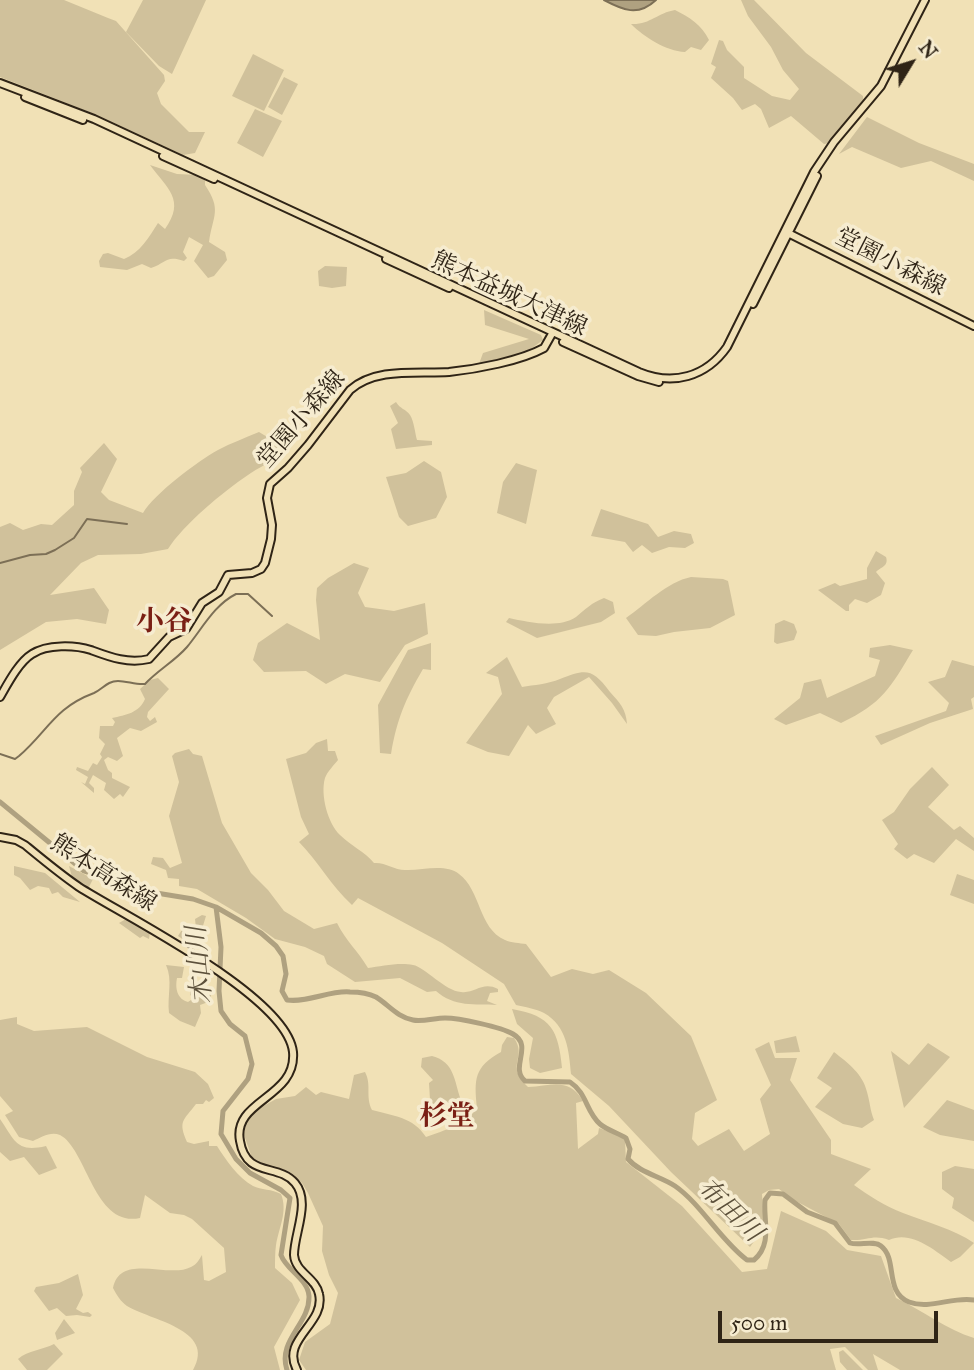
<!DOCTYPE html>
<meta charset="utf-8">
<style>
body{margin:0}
#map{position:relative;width:974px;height:1370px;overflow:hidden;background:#f1e1b6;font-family:"IM FELL Great Primer",serif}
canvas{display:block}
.north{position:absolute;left:876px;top:28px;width:70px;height:70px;-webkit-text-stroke:5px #f6ecd0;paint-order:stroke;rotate:52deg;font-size:19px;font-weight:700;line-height:28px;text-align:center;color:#2f2416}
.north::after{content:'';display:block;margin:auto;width:24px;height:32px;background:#2f2416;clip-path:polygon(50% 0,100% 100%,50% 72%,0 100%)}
.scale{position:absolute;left:718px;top:1311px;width:220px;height:32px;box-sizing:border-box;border:4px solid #2f2416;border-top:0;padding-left:9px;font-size:21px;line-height:24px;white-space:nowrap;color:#2f2416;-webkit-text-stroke:5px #f6ecd0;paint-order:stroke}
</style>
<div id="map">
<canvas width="974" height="1370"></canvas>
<div class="north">N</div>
<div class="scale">500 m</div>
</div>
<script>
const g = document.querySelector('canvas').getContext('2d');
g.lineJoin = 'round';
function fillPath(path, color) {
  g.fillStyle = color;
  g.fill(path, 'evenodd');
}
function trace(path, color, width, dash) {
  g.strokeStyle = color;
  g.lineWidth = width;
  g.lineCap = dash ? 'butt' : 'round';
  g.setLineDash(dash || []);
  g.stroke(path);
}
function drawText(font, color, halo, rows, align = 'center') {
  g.font = font + ' "IM FELL Great Primer","Noto Serif JP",serif';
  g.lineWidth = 7;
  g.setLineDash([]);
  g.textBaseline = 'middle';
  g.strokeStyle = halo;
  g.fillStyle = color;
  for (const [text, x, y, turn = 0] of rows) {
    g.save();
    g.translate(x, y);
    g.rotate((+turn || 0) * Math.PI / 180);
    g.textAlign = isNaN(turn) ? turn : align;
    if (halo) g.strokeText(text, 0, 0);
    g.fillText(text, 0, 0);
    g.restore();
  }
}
fillPath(new Path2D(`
 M0 0H64L108 18 116 21 164 75 165 81 157 93 161 104 189 132H205L195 153 183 155 97 115 0 77Z
 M143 0H206L172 74 159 66 126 32Z
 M741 0H754L806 53 863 96V100L830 143 824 144 791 116 769 128 761 109 755 104 742 110 733 98 711 78 716 67 711 64 719 40 723 41 727 50 744 67V78L772 96 790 100 799 89 783 70 771 47 748 16Z
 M675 10C689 17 702 25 709 40L701 50 691 47 685 52C666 51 644 37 631 24 650 25 657 13 675 10Z
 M253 54 284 70 264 111 232 96Z
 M284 77 298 84 282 115 268 107Z
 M255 109 282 121 263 157 237 143Z
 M867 117 919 143 974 164V181L931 161 901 168 852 147 839 154Z
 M150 165 177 174 198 175 205 180V185C222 210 213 215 209 242L225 252 227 260 214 276 208 278 194 261 203 245 189 237 183 252 187 258 184 261C165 255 167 263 151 268L142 264 127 270 100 267 99 261 103 254 108 253 124 259C140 253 149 237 158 223L165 229C186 200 167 188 150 165Z
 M325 266 347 267 346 286 332 288 319 286 318 271Z
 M484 310 541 335 543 340 528 351 479 364 483 353 529 339 485 325Z
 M396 402C400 409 406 409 410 415 414 421 415 433 417 440L432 441V445L396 449 391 429 398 423 390 406Z
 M259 432 274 441 299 436C282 462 271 459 248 475 224 491 183 525 168 549L141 554 98 555 81 563 50 595 94 588 109 610 106 624 77 619 46 622 0 650V527L10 523 23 530 41 524 52 525 74 505V491L82 472 80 468 104 443 117 459 101 492 109 500 143 513C154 494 198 461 218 450 231 443 245 438 259 432Z
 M424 461 441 472 447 497 436 518 408 526 399 517 386 477 406 473Z
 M516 463 537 470 526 524 497 513 503 482Z
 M601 509 648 524 658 537 674 531 691 534 694 543 685 548 669 547 652 553 642 545 633 552 625 542 591 536Z
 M876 551 886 557C889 566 881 567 876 572L885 583 881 595 867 603 855 599 849 605V611H846L818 590 835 583 840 586 867 579V568Z
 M354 563 369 568 358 593 365 607 394 611 425 603 428 634 405 645 380 682 345 674 326 684 306 671 264 672 253 660 258 643 287 623 320 640 316 600 317 588 328 578Z
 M691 577 723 579 728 581 735 615 710 628 674 632 656 636 638 635 626 618C646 604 667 582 691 577Z
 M604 598 613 602 615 613 601 622 537 638 506 622 509 618C528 622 558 629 576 617 586 609 591 603 604 598Z
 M784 620 794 624 797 632 794 640 777 644 774 642 775 624Z
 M431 643V670L423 669C405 700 397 719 391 754L380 753 378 705 408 650Z
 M890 645 913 650C890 688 883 703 841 723L820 713 786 725 774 719 800 698 804 683 821 679 827 698 875 676 880 660 869 657 870 648Z
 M507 657 522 687C534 685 548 684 560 679 586 669 592 668 610 692 620 703 626 709 627 724L612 703 589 677 554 697 547 708 556 724 536 734 528 725 509 756 488 752 466 743 502 694 498 677 486 673Z
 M952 660 974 666V697L971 699 973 709 930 723 881 745 875 736 946 711 949 703 928 682 945 677Z
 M158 678 169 689 148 712 147 717 150 721 155 717 157 722 141 731 130 728 117 738 123 756 117 761 108 757 104 760 108 770 112 773V778L130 787 123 797 120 794 114 799 104 790 106 783 93 775 89 783 94 788V793L81 782 85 784 88 777 76 770 77 767 88 771 93 763 97 765 102 757 100 754 105 744 99 738 100 726H113L115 722 112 718C126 715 139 713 145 699L140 689 150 680Z
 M327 739 328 751H335L338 760C334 765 327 772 325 778 320 795 328 824 340 835 351 846 364 851 374 863 385 862 394 870 405 870 421 871 445 863 459 874 481 890 478 928 505 940 511 943 520 943 526 944L551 977 572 969 593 974 609 970 646 993 691 1036 717 1100 695 1113 692 1139 698 1146 729 1129 744 1151 770 1134 760 1099 771 1085 755 1049 769 1042 775 1058H797L790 1080 831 1140V1154L871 1169 854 1185C869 1196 885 1206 903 1213 926 1222 954 1229 974 1243L960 1257 951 1262C934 1250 911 1230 889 1240 873 1234 867 1241 851 1240L839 1224 792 1199 779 1189 769 1190 762 1194 764 1228 750 1247 671 1172 609 1106 571 1074C569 1051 567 1026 544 1013 536 1009 525 1007 516 1005L504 984 442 943 358 898 352 905C331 886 318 861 299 842L309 834 301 817 286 759 306 753 316 743Z
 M189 749 193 754 202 756 222 823 251 873 268 890 284 911 314 929 337 923C346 941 358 951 368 968 381 966 400 962 413 965 425 967 445 991 461 992 475 994 482 981 498 989V992L490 993 487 1001 497 1005C475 1004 454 1007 436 991L427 992 400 978 355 982 327 964 324 956 305 947 275 939 246 918 197 889 179 886V879L168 878 166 870 151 864 153 857 163 858 170 868 182 863 169 816 179 782 172 756 175 753Z
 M932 767 949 785 928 807 954 830 960 826 974 838V851L956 839 934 863 914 854 907 859 894 849 898 844 882 820 894 812 910 789Z
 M14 866 45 873 80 902 63 897 58 892 52 894 49 888 38 886 30 890 20 878 14 875Z
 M69 866 93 879 89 887 92 891 72 877Z
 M957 874 974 880V904L950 895Z
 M202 915 206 916 202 929 204 933 200 941 191 935 187 942 178 936 183 928H196L195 919Z
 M126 919 150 932 149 939 143 936 140 938 119 923Z
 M166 965 184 967 182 978H177C175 988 177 999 188 1002L194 998 190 995V987L201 996 203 994 202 991 211 995V1001L200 1005 201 1013 195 1027 180 1021 169 1013C167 996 173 980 166 965Z
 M512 1009C552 1016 558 1030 562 1068L540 1073 530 1068 529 1059 533 1038 517 1024Z
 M17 1017V1024L34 1031 87 1027 147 1057 195 1072 208 1084 214 1098 209 1102 206 1100 203 1104H196C183 1121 178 1121 187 1142L194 1144 209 1141V1146H217C226 1160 238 1178 253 1186 261 1190 272 1189 281 1194 288 1212 279 1227 276 1245 275 1252 275 1261 275 1268L292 1283 300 1300 274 1347 280 1370H193C217 1329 149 1320 127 1306 121 1302 116 1294 113 1288 120 1252 169 1279 191 1267 196 1265 199 1260 202 1255L204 1280 209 1281 226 1272 224 1248 192 1219 184 1215 170 1213 145 1195 140 1218C94 1228 87 1149 60 1135 51 1131 41 1137 33 1141L19 1137 5 1115 13 1111 0 1096V1020Z
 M796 1036 800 1052 776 1053 774 1041Z
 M507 1037 514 1038C528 1058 504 1065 528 1087 552 1086 569 1077 583 1101L576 1103 578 1149 598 1134 599 1128 616 1134 625 1140 626 1162 682 1206 742 1272 767 1269 781 1211 826 1231 847 1250 881 1256 896 1298C922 1310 947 1330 974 1338V1370H900L873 1354 878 1370H868L845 1347 830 1349 836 1370H306L299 1360 305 1342 330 1324 338 1293 329 1275 322 1251 323 1226 308 1193 302 1183 292 1175 260 1164 252 1158 244 1135V1127L251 1113 276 1099 295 1096 306 1087 316 1095 321 1092 349 1099 354 1075 365 1072C372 1085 365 1096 372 1110 394 1116 413 1117 426 1137 445 1130 465 1125 477 1108 474 1079 474 1067 501 1052L502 1045Z
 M928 1043 950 1057 904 1108 891 1051 909 1065Z
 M834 1052C848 1063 863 1074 867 1092 870 1102 870 1110 874 1120L862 1128 843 1124 815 1107 832 1088 817 1078Z
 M432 1056C455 1062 454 1081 461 1100L429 1113 423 1102 430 1100 429 1083 433 1080 421 1067 422 1058Z
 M947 1100 974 1110V1141L940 1135 923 1127Z
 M0 1119C15 1141 17 1153 46 1146L57 1168 39 1175 24 1157 10 1161 0 1152Z
 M955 1166 974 1169V1222L952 1208 954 1198 942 1189V1172Z
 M78 1274 83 1295 76 1309 83 1313 88 1312 92 1315 90 1317 77 1315 66 1316 57 1308 49 1311 34 1291 36 1287 59 1283Z
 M64 1319 75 1333 57 1340 55 1333Z
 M54 1344 63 1354 47 1370H27L18 1359C28 1350 43 1350 54 1344Z
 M843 1350 863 1370H847L840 1362 839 1352Z`), '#d0c19b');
const water = new Path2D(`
 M604 0H656C638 17 623 10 604 0Z`);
fillPath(water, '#afa180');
trace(water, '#7c6f56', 2);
trace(new Path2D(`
 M0 563 30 555 46 554 55 550 74 538 87 519 127 524
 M0 754 15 759 19 756C48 731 54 708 94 693 103 689 107 681 118 681 127 681 136 685 145 684 158 670 175 661 187 647 202 629 214 605 236 594H248L272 616`), '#7c6f56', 2);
trace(new Path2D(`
 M0 802 84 871 138 890 193 899 216 907 261 933 276 946 283 956 286 974 282 991 287 1000C308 1003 330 990 350 992 359 992 368 993 376 997 389 1005 397 1017 413 1020 422 1022 435 1018 445 1018 459 1018 501 1027 513 1034 534 1046 509 1067 525 1081L570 1082C587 1093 586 1112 600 1124 607 1130 618 1133 626 1138L630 1149 628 1159C640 1173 660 1176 675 1186 701 1204 721 1241 747 1260H754C773 1244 763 1220 765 1200L770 1193 783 1194 807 1212 835 1223 850 1243C859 1246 874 1240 881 1246 898 1259 884 1292 909 1302 930 1310 953 1296 974 1300
 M216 907 221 947 219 991 221 1011 230 1024 245 1036 252 1064 248 1079 223 1111 221 1134 236 1159 250 1173 281 1190 290 1198 281 1255C286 1270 308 1279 309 1296 310 1324 277 1340 287 1370`), '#afa180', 5);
const major = new Path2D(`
 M0 83 94 119 639 372C673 386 706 377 727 347L814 172 834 142 881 86 925 0
 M25 97 83 120
 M163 156 214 179
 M788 233 974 326
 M386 259 449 288
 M753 304 817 176
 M563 342 638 376 659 382
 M0 697C8 683 19 662 32 654 47 644 75 645 91 650 110 657 128 664 149 659L169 637 186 629 202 603 219 592 228 575 252 573 261 569 265 563 271 539 272 525 267 498 270 484 288 468 308 445 350 390C376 367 417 374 449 372 477 369 520 361 544 348L553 332
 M0 837 16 840 25 845C42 859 60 874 79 887 126 917 287 996 293 1052 297 1098 232 1100 240 1141 246 1178 278 1163 295 1183 311 1202 294 1233 294 1255 295 1272 316 1278 319 1294 326 1324 280 1339 297 1370`);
trace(major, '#2f2416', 10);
trace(major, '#f1e1b6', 6);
drawText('24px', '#2f2416', '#f6ecd0', [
 ["堂園小森線",890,263,27],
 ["熊本益城大津線",509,295,25],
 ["堂園小森線",302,420,-49],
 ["熊本高森線",103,874,33]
]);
drawText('italic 26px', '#5c503b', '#f6ecd0', [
 ["木山川",201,965,-95],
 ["布田川",729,1211,44]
]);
drawText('bold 28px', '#7a1f14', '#f6ecd0', [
 ["小谷",164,623],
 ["杉堂",447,1118]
]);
</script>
